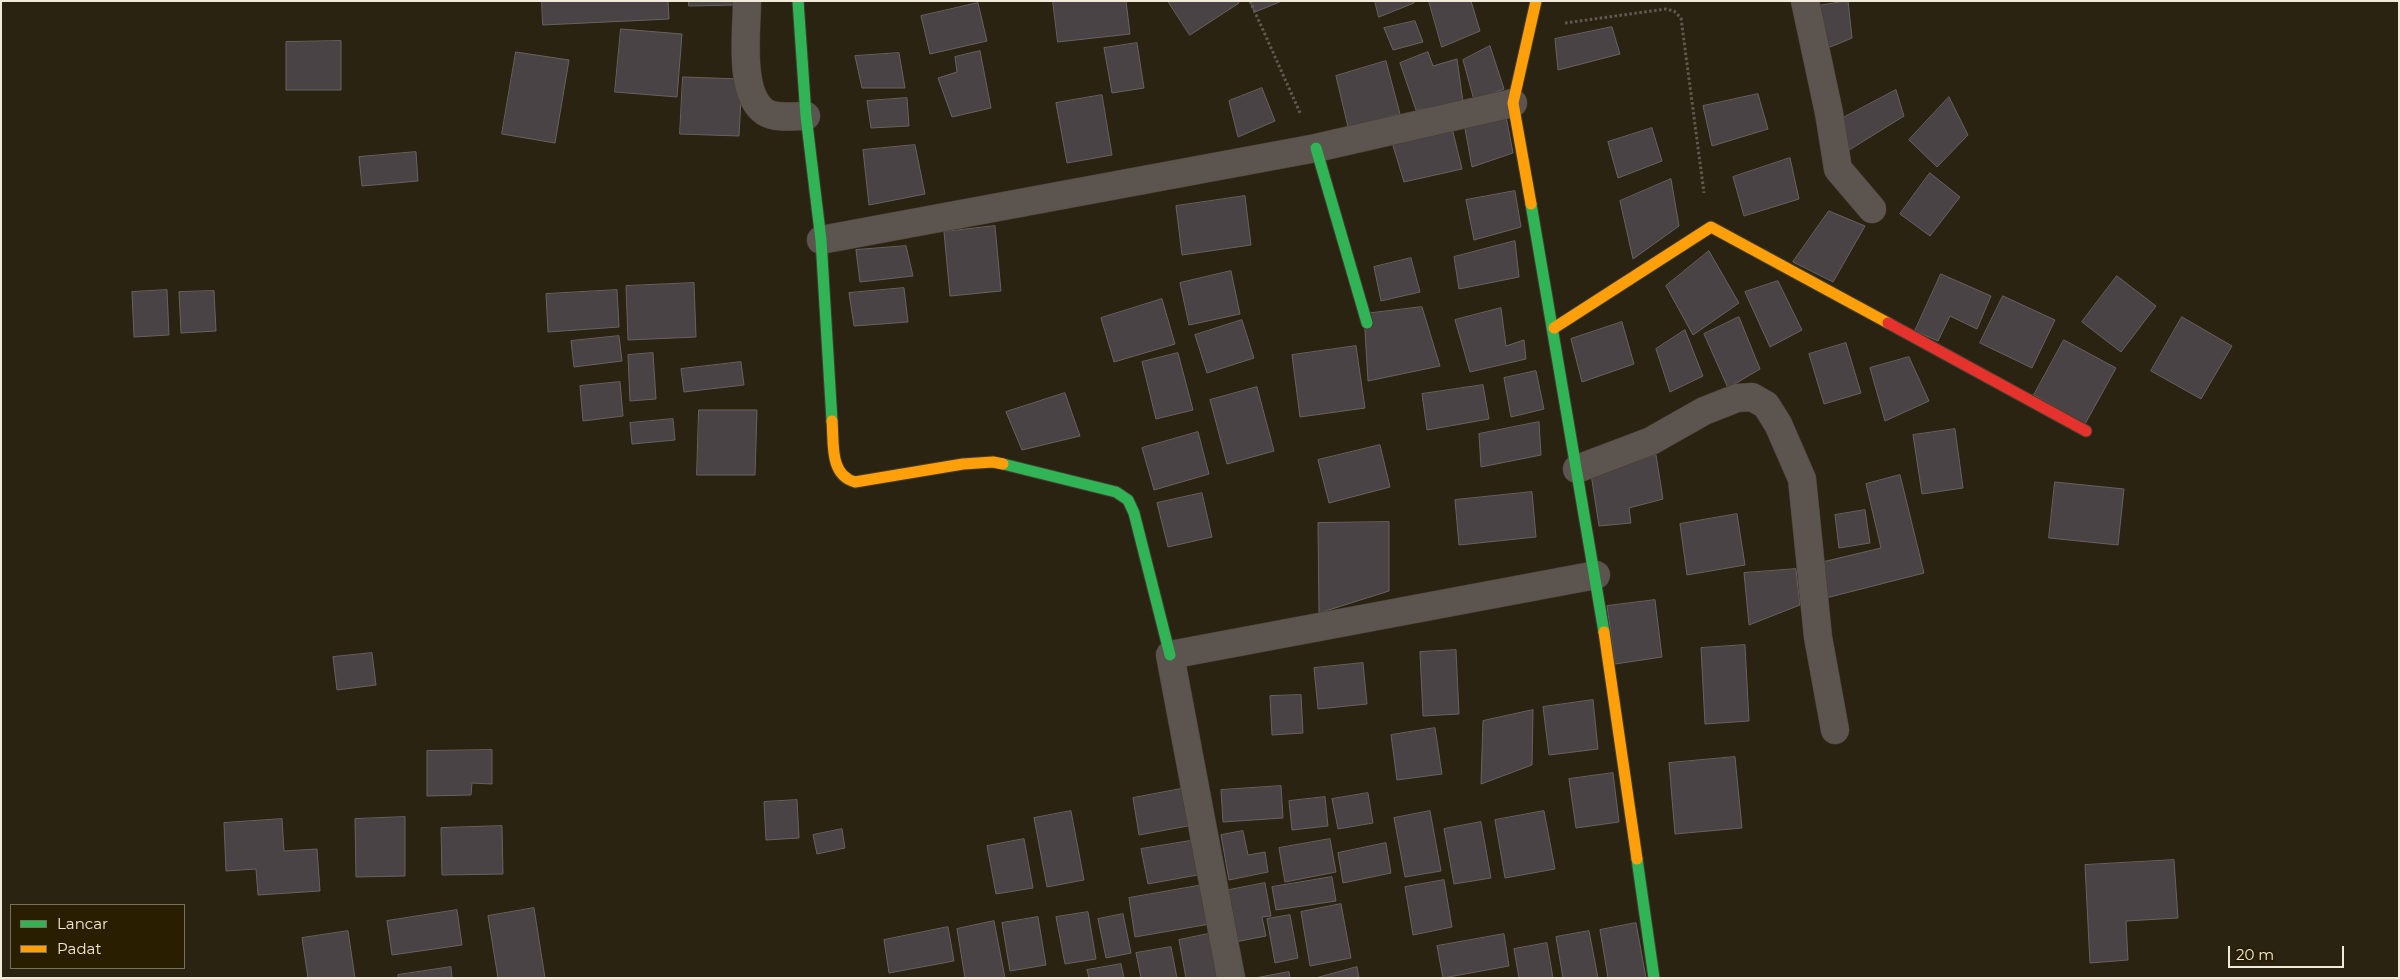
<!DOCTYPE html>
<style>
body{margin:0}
#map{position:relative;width:2400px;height:979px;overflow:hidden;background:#2a2312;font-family:Montserrat,sans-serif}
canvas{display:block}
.frame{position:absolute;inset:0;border:2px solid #f2ead8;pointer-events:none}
.legend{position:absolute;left:10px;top:904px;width:175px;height:65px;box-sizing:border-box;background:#2a1e00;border:1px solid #7a7056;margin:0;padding:6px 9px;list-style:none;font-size:15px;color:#f2ead8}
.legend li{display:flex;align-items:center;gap:10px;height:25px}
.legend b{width:25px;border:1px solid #7a7056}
.scale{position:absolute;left:2228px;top:946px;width:116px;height:22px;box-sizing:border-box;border:2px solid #f2ead8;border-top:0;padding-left:6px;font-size:15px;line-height:18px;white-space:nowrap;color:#f2ead8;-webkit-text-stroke:4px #2a1e00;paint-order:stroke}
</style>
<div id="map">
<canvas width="2400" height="979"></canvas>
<div class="frame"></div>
<ul class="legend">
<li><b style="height:6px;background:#30b455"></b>Lancar</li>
<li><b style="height:6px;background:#ff9f0a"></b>Padat</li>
</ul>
<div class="scale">20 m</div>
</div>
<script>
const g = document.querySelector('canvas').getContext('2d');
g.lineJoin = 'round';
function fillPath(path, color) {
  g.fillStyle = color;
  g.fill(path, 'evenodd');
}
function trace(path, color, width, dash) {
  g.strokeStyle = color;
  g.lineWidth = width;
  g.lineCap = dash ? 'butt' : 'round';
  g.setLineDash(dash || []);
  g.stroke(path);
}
const building = new Path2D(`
 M542 1H668L669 19 543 25Z
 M689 1H737V5L689 6Z
 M1053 1H1126L1130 34 1058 42Z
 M1168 1H1238L1239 3 1190 35Z
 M1250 1H1282L1255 12Z
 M1375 1H1414V3L1379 17Z
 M1429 1H1471L1480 31 1442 47Z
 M1848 1 1852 38 1828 48 1818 6Z
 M978 3 987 41 930 54 921 16Z
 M1415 21 1423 42 1393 50 1384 28Z
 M1612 27 1620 54 1558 70 1555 39Z
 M621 29 682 34 677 97 615 92Z
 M341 41V90H286V42Z
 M1137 43 1144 88 1112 93 1104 48Z
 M1490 46 1504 89 1474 100 1463 60Z
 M980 51 991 108 952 117 938 78 957 72 955 57Z
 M516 52 569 60 555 143 502 134Z
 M1428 52 1433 66 1457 59 1463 102 1416 110 1400 63Z
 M899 53 905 88H862L855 56Z
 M1386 61 1400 114 1348 127 1336 76Z
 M683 77 742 79 739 136 680 134Z
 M1262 88 1275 121 1238 137 1229 101Z
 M1896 90 1904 116 1846 152 1841 119Z
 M1758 94 1768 129 1712 146 1703 106Z
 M1102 95 1112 155 1067 163 1056 103Z
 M1949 97 1968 135 1937 167 1909 140Z
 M907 98 909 126 871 128 867 101Z
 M1505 111 1513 153 1472 167 1464 123Z
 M1452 128 1462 169 1404 182 1391 139Z
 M1652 128 1662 161 1618 178 1608 142Z
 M915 145 925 194 869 205 863 150Z
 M416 152 418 181 362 186 359 157Z
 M1790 158 1799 199 1744 216 1733 177Z
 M1930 173 1960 197 1930 236 1900 214Z
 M1671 179 1679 226 1633 259 1620 201Z
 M1515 191 1521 227 1474 240 1466 200Z
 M1245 196 1251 245 1182 255 1176 206Z
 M1829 211 1865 226 1833 282 1793 262Z
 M995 226 1001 291 950 296 944 232Z
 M1515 241 1519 277 1459 289 1454 257Z
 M906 246 913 276 860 282 856 250Z
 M1709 251 1739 303 1693 335 1666 286Z
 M1411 258 1420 292 1381 301 1374 267Z
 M1231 271 1240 314 1189 325 1180 283Z
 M1941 274 1991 296 1977 329 1950 316 1938 341 1915 331Z
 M2117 276 2156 306 2121 352 2082 322Z
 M1778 281 1802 330 1770 347 1745 292Z
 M694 283 696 337 628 340 626 286Z
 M904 288 908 322 854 326 849 293Z
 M167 290 169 335 134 337 132 292Z
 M617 290 619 327 548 332 546 294Z
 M214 291 216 331 181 333 179 292Z
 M2003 296 2055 320 2032 368 1980 343Z
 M1162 299 1175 344 1114 362 1101 318Z
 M1422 307 1440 366 1368 381 1364 314Z
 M1501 308 1506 346 1524 340 1526 359 1470 372 1455 320Z
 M1739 317 1760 369 1728 388 1704 334Z
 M2182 317 2232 346 2201 399 2151 371Z
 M1242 320 1254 358 1207 373 1195 335Z
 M1622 322 1634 364 1582 382 1571 339Z
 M1685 330 1703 376 1670 392 1656 349Z
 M619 336 622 361 574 367 571 341Z
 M2064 340 2116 368 2085 424 2034 395Z
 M1846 343 1861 393 1824 404 1809 354Z
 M1356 346 1365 408 1300 417 1292 355Z
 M653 353 656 399 630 401 628 355Z
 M1178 353 1193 410 1156 419 1142 362Z
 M1909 357 1929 401 1885 421 1870 368Z
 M741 362 744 385 684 392 681 369Z
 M1536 371 1544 409 1511 417 1504 378Z
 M620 382 623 416 583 421 580 386Z
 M1483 385 1489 419 1427 430 1422 394Z
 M1257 387 1274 451 1227 464 1210 400Z
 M1065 393 1080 436 1022 450 1006 412Z
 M699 410H757L755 475H697Z
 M673 419 675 440 632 444 630 423Z
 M1539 422 1541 455 1481 467 1479 434Z
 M1955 429 1963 488 1922 494 1913 435Z
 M1198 432 1209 474 1154 490 1142 448Z
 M1380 445 1390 487 1329 503 1318 460Z
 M1656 455 1663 499 1629 508 1631 523 1599 526 1591 474Z
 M1900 475 1924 573 1822 599 1814 564 1881 548 1866 484Z
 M2055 482 2124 489 2118 545 2049 538Z
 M1532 492 1536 537 1459 545 1455 500Z
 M1202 493 1212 537 1168 547 1157 503Z
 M1865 510 1870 543 1839 548 1835 515Z
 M1737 514 1745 565 1687 575 1680 524Z
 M1389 522V591L1319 613 1318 523Z
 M1796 569 1800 605 1749 625 1744 573Z
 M1655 600 1662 657 1615 664 1607 606Z
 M1745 645 1749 721 1705 724 1701 648Z
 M1456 650 1459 714 1423 716 1420 652Z
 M372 653 376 685 337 690 333 657Z
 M1363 663 1367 704 1318 709 1314 668Z
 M1301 695 1303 733 1272 735 1270 696Z
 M1593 700 1598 749 1549 755 1543 707Z
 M1533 710 1532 765 1481 784 1483 721Z
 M1435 728 1442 774 1397 780 1391 735Z
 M492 750V784L472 783 471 795 427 796V751Z
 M1735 757 1742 828 1675 834 1669 763Z
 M1613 773 1619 822 1576 828 1569 779Z
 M1281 786 1283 818 1223 822 1221 790Z
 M1186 788 1193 825 1139 835 1133 798Z
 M1368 793 1373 823 1338 829 1332 799Z
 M1325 797 1328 826 1292 830 1289 801Z
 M797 800 799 838 766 840 764 802Z
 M1071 811 1084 880 1047 887 1034 818Z
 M1430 811 1441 871 1405 877 1394 818Z
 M1544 811 1555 869 1505 878 1495 820Z
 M405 817V876L356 877 355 819Z
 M282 819 284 851 317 849 320 891 258 895 256 869 226 871 224 823Z
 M1481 822 1491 878 1454 884 1444 829Z
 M502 826 503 874 442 875 441 828Z
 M842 829 845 848 817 854 813 835Z
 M1243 831 1248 855 1265 852 1268 872 1229 880 1221 835Z
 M1024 839 1033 888 996 894 987 846Z
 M1330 839 1336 872 1285 882 1279 848Z
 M1196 840 1203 874 1148 884 1141 849Z
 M1386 843 1391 873 1343 883 1338 853Z
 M2174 860 2178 918 2126 921 2128 960 2090 963 2085 865Z
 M1332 877 1336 901 1276 910 1272 887Z
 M1444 880 1452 927 1413 935 1405 887Z
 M1265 883 1271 916 1262 917 1266 936 1235 942 1224 891Z
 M1203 885 1210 924 1135 937 1129 898Z
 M1341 904 1351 958 1310 966 1301 912Z
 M534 908 545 978H498L488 916Z
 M457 910 462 945 392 955 387 921Z
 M1088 912 1096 959 1065 964 1056 917Z
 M1123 914 1131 953 1106 958 1098 919Z
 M1290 915 1298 958 1275 963 1267 919Z
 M1038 917 1046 965 1010 971 1002 923Z
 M994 921 1005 978H965L957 929Z
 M1636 923 1646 978H1608L1600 930Z
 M948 927 954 961 889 973 884 940Z
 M348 931 355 978H308L302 938Z
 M1589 931 1598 978H1563L1556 937Z
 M1213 933 1221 978H1186L1179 940Z
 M1504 934 1509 966 1443 978 1437 946Z
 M1547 943 1553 978H1519L1514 949Z
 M1171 947 1177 978H1141L1136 953Z
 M1121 964 1124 978H1089L1087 970Z
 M451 967 452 978H398V975Z
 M1357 967 1359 978H1316Z
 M1289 972 1290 978H1255Z`);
fillPath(building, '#4a4345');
trace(building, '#676261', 1);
const street = new Path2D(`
 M747 1C747 29 738 94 765 112 776 119 794 116 806 116
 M1805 1 1829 113 1838 169 1872 209
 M821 240 1316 148 1513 103
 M1577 469 1651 441 1704 411 1737 398 1752 397 1766 405 1778 424 1802 479 1818 637 1835 730
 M1231 978 1170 655 1596 575`);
const fast = new Path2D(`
 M798 1 806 116 821 240 832 421
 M1316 148 1367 323
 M1531 204 1604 632
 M1003 464 1116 492 1128 500 1134 513 1170 655
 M1637 859 1654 978`);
const slow = new Path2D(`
 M1531 204 1513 103 1536 1
 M1554 328 1711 227 1888 323
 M832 421C834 442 829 475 855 482L963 464 993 462 1003 464
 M1604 632 1637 859`);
const jam = new Path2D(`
 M1888 323 2086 431`);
trace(street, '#443e2f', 29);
trace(fast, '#443e2f', 13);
trace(slow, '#443e2f', 13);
trace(jam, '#443e2f', 13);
trace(new Path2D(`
 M1250 1 1301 115
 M1565 23 1666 9 1674 11 1681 18 1704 193`), '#605a51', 3, [2.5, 2.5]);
trace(street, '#5c544e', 28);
trace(fast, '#30b455', 11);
trace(slow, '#ff9f0a', 11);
trace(jam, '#e5322d', 11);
</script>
